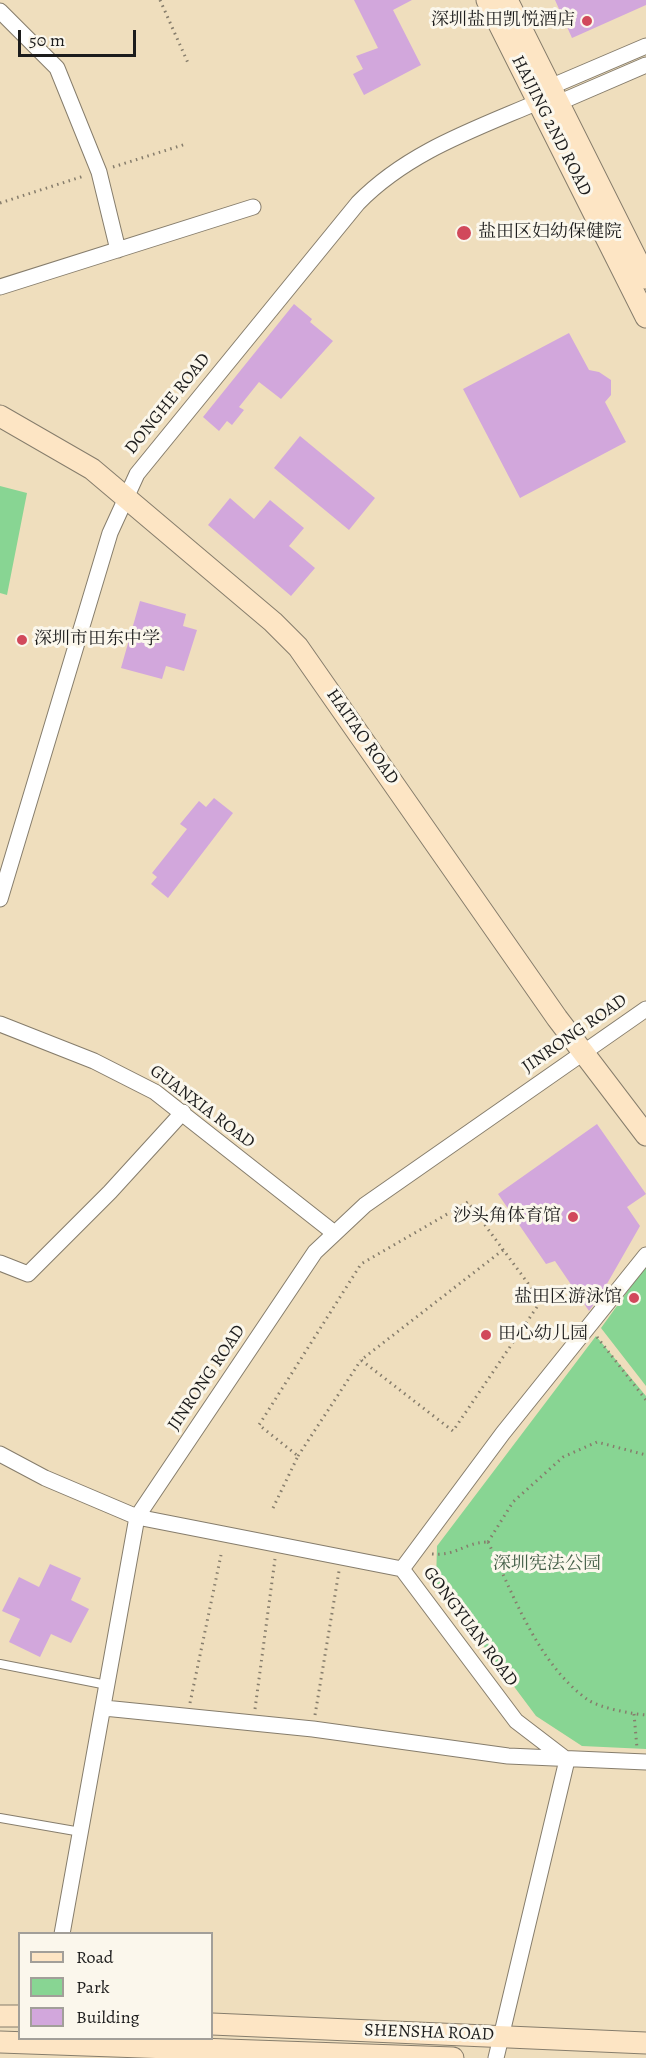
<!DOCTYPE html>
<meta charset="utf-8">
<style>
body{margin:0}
#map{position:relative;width:646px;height:2058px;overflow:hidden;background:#efdebd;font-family:Alegreya,serif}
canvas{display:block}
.legend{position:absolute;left:18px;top:1932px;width:195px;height:108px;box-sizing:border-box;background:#fbf7ec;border:2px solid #a29f99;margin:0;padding:8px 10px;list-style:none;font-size:18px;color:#1c1c1c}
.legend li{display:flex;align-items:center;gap:12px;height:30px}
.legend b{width:30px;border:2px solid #a29f99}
.scale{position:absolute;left:18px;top:30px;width:118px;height:27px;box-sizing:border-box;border:3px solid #1c1c1c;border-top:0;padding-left:8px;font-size:18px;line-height:21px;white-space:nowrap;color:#1c1c1c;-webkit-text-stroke:4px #fbf7ec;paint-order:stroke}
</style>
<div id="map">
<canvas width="646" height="2058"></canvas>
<ul class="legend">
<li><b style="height:8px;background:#fde5c4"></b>Road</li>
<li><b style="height:16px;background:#88d593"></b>Park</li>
<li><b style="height:16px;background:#d2a7dc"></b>Building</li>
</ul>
<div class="scale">50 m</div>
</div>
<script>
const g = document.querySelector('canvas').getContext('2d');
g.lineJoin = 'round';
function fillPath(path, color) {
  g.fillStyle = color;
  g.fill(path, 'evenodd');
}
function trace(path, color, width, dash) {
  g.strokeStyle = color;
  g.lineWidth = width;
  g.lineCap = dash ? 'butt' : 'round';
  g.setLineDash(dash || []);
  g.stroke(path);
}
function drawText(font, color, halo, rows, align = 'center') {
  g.font = font + ' Alegreya,"Noto Serif SC",serif';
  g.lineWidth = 6;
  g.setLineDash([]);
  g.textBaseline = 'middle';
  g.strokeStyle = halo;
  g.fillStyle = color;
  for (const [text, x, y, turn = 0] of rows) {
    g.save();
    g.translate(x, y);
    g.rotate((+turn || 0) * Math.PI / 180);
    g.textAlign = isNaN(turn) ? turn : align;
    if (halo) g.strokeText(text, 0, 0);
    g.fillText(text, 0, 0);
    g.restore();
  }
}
fillPath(new Path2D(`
 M0 486 27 493 7 595 0 593Z
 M645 1267 646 1268V1386L601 1328Z
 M596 1336 646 1396V1749L582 1746 536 1716 436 1582 437 1546Z`), '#88d593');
fillPath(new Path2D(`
 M354 0H412L393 10 421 65 364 95 353 74 363 69 356 56 378 48Z
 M555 0H646V5L572 38Z
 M294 304 312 319 310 322 333 341 281 399 259 382 239 407 244 410 232 425 227 421 219 431 203 417Z
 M569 333 589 370 599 372 611 380V395L605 402 626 442 520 498 463 389Z
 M300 436 375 498 349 530 274 468Z
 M230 498 254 519 270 500 304 528 289 546 315 568 291 596 208 525Z
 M140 601 186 614 183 626 197 630 184 671 166 666 162 679 121 668Z
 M214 798 233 813 168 898 151 884 157 877 152 873 187 829 180 824 199 801 206 807Z
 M597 1124 646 1194 627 1207 640 1226 600 1296 589 1311 555 1261 546 1264 498 1194Z
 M50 1564 81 1578 71 1600 89 1609 71 1643 51 1634 40 1657 9 1642 20 1619 2 1611 19 1577 39 1587Z`), '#d2a7dc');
const lane = new Path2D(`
 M0 1664 107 1685
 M0 1818 81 1832`);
const street = new Path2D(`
 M0 11 57 68 99 172 118 250
 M550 102 558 103 646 65
 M0 287 253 207
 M0 899 110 533 137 474 358 203C408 152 473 130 538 102L550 87 646 46
 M0 1024 94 1061 155 1092 333 1232
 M0 1263 28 1274 110 1192 183 1112
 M0 1454 45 1478 137 1517 402 1569 516 1721 567 1760 496 2058
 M402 1569 503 1433 646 1255
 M104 1708 313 1729 508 1756 646 1762
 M62 1934 137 1517 315 1252 365 1205 646 1009`);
const secondary = new Path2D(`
 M487 0 646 317
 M507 0 646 278
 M0 416 92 469 273 622 298 647 557 1018 646 1135
 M0 2016H20
 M212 2024 646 2043
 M0 2042 453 2058`);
trace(lane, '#867d6c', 10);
trace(street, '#867d6c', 17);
trace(secondary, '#867d6c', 23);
trace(new Path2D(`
 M160 0 188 63
 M113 167 186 144
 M0 203 84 176
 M597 1337 646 1400
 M298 1456 361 1360
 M273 1508 298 1456 259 1425 361 1264 468 1202 541 1301 453 1431 361 1360 503 1250
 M488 1542C514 1596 538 1664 588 1700 600 1708 632 1714 646 1715
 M488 1542 513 1502 563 1457 597 1442 646 1455
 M432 1554C457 1556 463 1543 487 1542
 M190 1703 221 1555
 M255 1709 275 1559
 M634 1714 637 1748
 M315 1715 339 1571`), '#867d6c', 3, [1.5, 4.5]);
trace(lane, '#fff', 8);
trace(street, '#fff', 15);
trace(secondary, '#fde5c4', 21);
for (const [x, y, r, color] of [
 [587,21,6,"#d1495b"],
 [464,233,8,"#d1495b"],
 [22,640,6,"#d1495b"],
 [573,1217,6,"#d1495b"],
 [634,1298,6,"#d1495b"],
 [486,1335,6,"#d1495b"]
]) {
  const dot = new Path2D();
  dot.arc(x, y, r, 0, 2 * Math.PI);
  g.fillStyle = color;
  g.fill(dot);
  trace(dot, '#fbf7ec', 2);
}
drawText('18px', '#1c1c1c', '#fbf7ec', [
 ["深圳盐田凯悦酒店",575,21],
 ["盐田区妇幼保健院",478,233,"left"],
 ["深圳市田东中学",34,640,"left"],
 ["沙头角体育馆",561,1217],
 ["盐田区游泳馆",622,1298],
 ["田心幼儿园",498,1335,"left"]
], 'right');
drawText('18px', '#1c1c1c', '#fbf7ec', [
 ["HAIJING 2ND ROAD",551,126,63],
 ["DONGHE ROAD",168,404,-51],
 ["HAITAO ROAD",362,737,55],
 ["JINRONG ROAD",575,1034,-35],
 ["GUANXIA ROAD",202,1107,37],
 ["JINRONG ROAD",207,1378,-56],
 ["GONGYUAN ROAD",470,1627,53],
 ["SHENSHA ROAD",429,2033,2]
]);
drawText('18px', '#425d46', '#fbf7ec', [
 ["深圳宪法公园",547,1565]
]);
</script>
